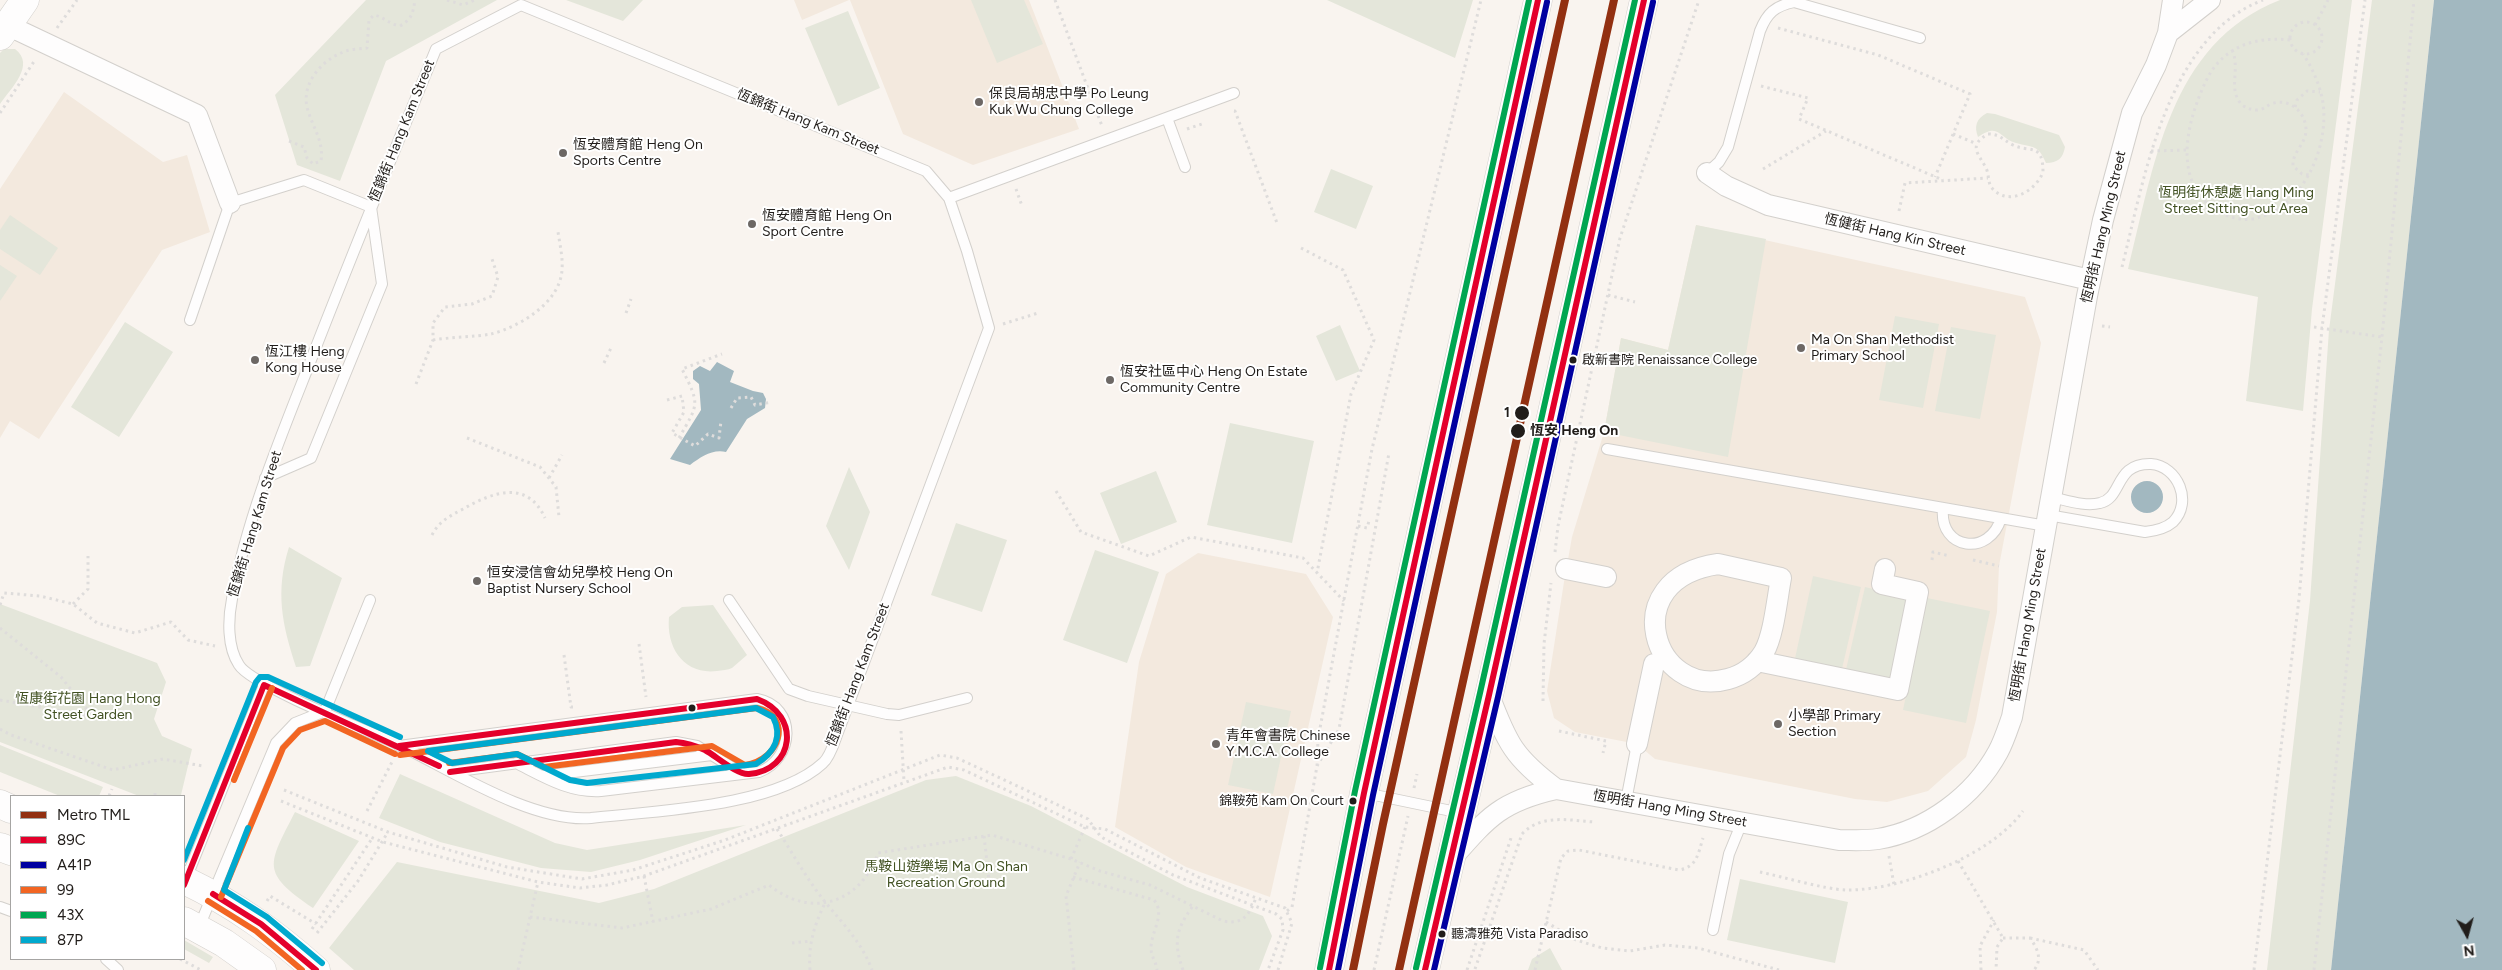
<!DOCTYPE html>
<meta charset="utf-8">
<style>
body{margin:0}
#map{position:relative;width:2502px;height:970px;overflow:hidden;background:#f9f4ef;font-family:Figtree,sans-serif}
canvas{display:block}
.legend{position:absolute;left:10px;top:795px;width:175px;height:165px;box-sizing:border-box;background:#fff;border:1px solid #a6a5a3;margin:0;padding:6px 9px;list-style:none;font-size:15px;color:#211d1a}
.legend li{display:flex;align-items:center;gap:10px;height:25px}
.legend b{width:25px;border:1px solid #a6a5a3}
.north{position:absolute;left:2442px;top:910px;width:50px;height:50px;-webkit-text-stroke:4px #fff;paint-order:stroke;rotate:173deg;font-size:14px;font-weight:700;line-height:20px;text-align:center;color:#211d1a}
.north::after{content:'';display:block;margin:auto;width:18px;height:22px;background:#211d1a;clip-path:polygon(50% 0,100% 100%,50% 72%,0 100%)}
</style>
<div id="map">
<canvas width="2502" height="970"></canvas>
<ul class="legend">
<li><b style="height:6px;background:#923011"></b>Metro TML</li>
<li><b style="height:6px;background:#e4002b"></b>89C</li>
<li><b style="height:6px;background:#0000a0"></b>A41P</li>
<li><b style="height:6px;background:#f26522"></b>99</li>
<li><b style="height:6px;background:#00a651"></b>43X</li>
<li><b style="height:6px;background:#00a9ce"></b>87P</li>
</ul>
<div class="north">N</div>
</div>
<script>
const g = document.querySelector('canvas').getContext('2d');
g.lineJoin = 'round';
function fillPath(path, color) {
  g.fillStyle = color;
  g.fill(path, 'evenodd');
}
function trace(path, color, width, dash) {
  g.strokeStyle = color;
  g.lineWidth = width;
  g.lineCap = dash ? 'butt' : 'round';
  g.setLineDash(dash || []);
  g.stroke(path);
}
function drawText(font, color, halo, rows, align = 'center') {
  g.font = font + ' Figtree,"Noto Sans TC",sans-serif';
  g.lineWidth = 4;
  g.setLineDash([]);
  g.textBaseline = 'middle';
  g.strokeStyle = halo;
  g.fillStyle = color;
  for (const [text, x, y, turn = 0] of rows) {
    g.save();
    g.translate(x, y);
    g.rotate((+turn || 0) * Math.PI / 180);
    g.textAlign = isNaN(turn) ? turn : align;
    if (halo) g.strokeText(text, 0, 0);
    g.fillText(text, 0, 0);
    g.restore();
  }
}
fillPath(new Path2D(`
 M794 0H849L802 20Z
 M850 0H1029L1079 129 973 165 903 134Z
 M64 92 163 162 187 155 210 232 162 250 39 439 10 421 0 438V189Z
 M1696 225 2025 297 2041 343 1999 566 1997 612 1976 720 1966 757 1928 791 1887 802 1855 799 1655 759 1637 744 1575 732 1554 718 1547 691 1564 582 1572 537 1604 432 1621 338 1668 350Z
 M1198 553 1306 574 1333 617 1270 897 1186 867 1115 827 1139 662 1166 574Z`), '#f3e9de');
fillPath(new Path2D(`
 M366 0H497L386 61 340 181 297 165 275 95Z
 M566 0H643L623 21Z
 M971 0H1024L1043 44 997 63Z
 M1327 0H1473L1455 58Z
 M2280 0H2352L2312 309 2303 411 2246 401 2258 297 2128 269C2154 167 2169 43 2280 0Z
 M2372 0H2434L2331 970H2267L2310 601 2329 330Z
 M848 11 880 88 838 106 805 28Z
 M4 49H15C36 65 11 88 0 104V53Z
 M1987 113 1995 114 2059 135 2065 147C2063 158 2058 163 2046 163 2038 144 2033 148 2016 143 1998 138 2000 122 1978 137 1974 126 1976 119 1987 113Z
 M1331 169 1373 186 1356 229 1314 212Z
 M10 215 58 248 40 275 0 249V230Z
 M1696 225 1766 239 1728 457 1604 432 1621 338 1668 350Z
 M0 265 17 276 0 301Z
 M1895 316 1939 324 1923 408 1879 400Z
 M125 322 173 352 119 437 71 407Z
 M1340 325 1360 371 1336 381 1316 336Z
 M1951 327 1996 335 1980 419 1935 411Z
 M1230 423 1314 441 1292 543 1207 525Z
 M849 467 870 512 849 570 826 526Z
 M1156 471 1177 522 1121 544 1100 493Z
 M956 523 1007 540 982 612 931 595Z
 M289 547 342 578 310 666 296 667C282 624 275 592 289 547Z
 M1095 550 1159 572 1127 663 1063 640Z
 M1813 576 1861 587 1841 673 1794 663Z
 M1865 587 1912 598 1893 685 1845 674Z
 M1927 598 1990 611 1966 723 1903 710Z
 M0 604 157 663 166 682 154 719 162 736 192 749 181 795 139 796 0 742Z
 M713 605 747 655C742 659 737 664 732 668 728 670 722 670 717 671 684 675 666 648 669 617L682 607Z
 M1246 702 1291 711 1273 794 1228 785Z
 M0 745 103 787 99 796H60L0 772Z
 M400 774 555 843 587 850 746 825 640 860 591 872 541 868 440 842 379 818Z
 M956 776 1031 806 1187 887 1263 916 1272 936 1259 970H354L329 948 397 862 599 903 654 889 926 780Z
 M295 812 359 841 313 908C260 872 268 865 295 812Z
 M1740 879 1848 902 1835 963 1727 940Z
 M184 940 213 957 209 963 184 949Z
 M1550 948 1562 970H1528L1532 959Z`), '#e4e6da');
fillPath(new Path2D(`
 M2434 0H2502V970H2331Z
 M717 362 734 371 730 382 753 391 763 393 766 399 765 408 747 419 726 452C712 449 701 457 690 465L670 459 701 410 699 384 693 379V371L700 366 710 371Z
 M2131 497a16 16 0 1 1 32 0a16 16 0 1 1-32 0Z`), '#a2b8c0');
const lane = new Path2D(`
 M521 5 926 171 949 198 967 251 989 328 837 735C834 743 830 757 823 763 776 807 654 811 591 818 531 823 448 768 393 742 365 730 251 685 239 665 227 647 228 619 232 599 247 518 279 441 309 365 350 259 393 154 436 49Z
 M1167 118 1185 167
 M1707 173 1719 162 1728 147 1760 31C1767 13 1775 6 1794 2L1920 38
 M949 198 1234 93
 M190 320 230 203 304 180 371 207 382 284 311 458 265 478
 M1607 449 2046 526
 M1943 509C1939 550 1990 557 2001 518
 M2048 515 2145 532C2154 531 2165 529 2173 522 2193 502 2178 466 2151 464 2114 463 2123 498 2100 503 2085 507 2066 500 2051 497
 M729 600 789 689 808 696 887 714 899 715 967 698
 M325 711 370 600
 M399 746 757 699C798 707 794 759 759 772L601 791C569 793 544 777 516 763
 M451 772 676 742 697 746 743 774
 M542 776 712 755
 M1365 793 1461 813
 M1626 801 1637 744
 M186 879 264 685
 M0 907 11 911
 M199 927 276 743 295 723 325 711
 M1713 930 1729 854 1742 822
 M106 959 118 970`);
const street = new Path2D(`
 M7 25 197 115 230 203
 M2168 33 2210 0
 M1707 173 1726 186 1768 205 2090 280
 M1718 564 1781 578C1777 599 1774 634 1764 652 1756 665 1743 675 1728 679 1654 700 1614 579 1718 564Z
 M1566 569 1606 577
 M1757 661 1898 690 1918 592 1882 584 1885 569
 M1489 695C1507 743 1514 758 1556 789
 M1637 744 1654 664
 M1453 857C1488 817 1502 801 1556 789L1839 840C1852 840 1865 841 1878 839 1927 831 1974 796 1998 752 2004 741 2008 728 2012 717L2087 296 2103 220 2132 113 2156 65 2168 33 2173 0`);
const secondary = new Path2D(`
 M0 36 25 0
 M0 804 11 809
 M0 847 11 851
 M184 880C236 905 273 932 316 970
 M184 921 224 943 262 970
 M1329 970 1364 793 1538 0
 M1425 970 1489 695 1644 0`);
trace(lane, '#d3d0cc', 12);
trace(street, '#d3d0cc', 22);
trace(secondary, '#d3d0cc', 29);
trace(new Path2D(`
 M447 0 463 5 475 0
 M1055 0 1102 126
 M2290 38a16 16 0 1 1 32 0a16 16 0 1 1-32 0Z
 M2315 25 2328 0
 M57 28 77 0
 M1778 28 1878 55 1970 94 1935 177
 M2290 40C2255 36 2222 47 2206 81 2187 121 2172 179 2214 209 2226 217 2243 222 2257 218 2304 206 2329 147 2323 103 2320 85 2313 69 2303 54
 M2232 50C2241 69 2227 89 2242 105 2247 108 2251 110 2257 110 2263 110 2266 106 2271 104 2289 97 2306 112 2306 130 2306 144 2292 152 2293 166L2302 174 2309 175
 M1761 86 1808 98 1799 119 1943 180
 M2295 107 2297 100 2307 91 2320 92
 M1234 111H1235L1277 223
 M0 113 35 60
 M1187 129 1202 124
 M1953 134 1977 144
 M1988 134C2000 134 2003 140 2013 145 2029 153 2043 142 2043 172 2036 191 2008 208 1991 187 1988 182 1989 174 1986 168 1979 154 1967 146 1988 134Z
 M289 141 304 147 307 158 313 164 321 161C324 140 312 127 307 107 302 84 320 62 341 53 348 49 359 49 367 48L369 20 374 15C384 17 389 24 400 26 412 19 413 13 415 0
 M2151 151 2187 150
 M1763 169 1826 131
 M1016 189 1022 206
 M1899 211 1905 183 1988 178
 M1301 248 1343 270 1374 340 1351 394 1317 573
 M2122 267C2144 180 2166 37 2263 0
 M1608 295 1635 302
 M626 313 631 299
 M1003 324 1038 313
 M2102 326 2110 327
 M2314 327 2382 337
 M433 340C451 337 475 337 491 334 519 327 560 303 562 270 563 258 560 245 558 232
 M604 363 611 348
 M416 384 433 340V323L445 307 472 304 492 296 498 277 492 259
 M667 400 682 396 684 412 672 433 695 446 708 434 719 438 721 421
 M731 408 737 398 751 397 755 405 772 402
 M467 438 540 467 556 487 559 517
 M679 438C699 403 700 405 682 369L722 354
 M549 478 562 455
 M1056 491 1081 532 1149 556 1191 537 1303 558 1344 601
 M1358 526 1367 528 1369 521
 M432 535C439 521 450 516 463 509 493 492 527 479 545 518
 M1555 552 1558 526 1620 238 1699 0
 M1932 560 1933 552 1950 556
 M1973 560 1999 566
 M73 604 88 589V556
 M0 605 4 593 40 596 73 604 97 623 135 633 171 622 188 640 215 646
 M0 628 61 677 97 722
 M639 644 646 697
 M564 655 571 707H573
 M0 700 90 716
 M1543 701 1544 644 1551 583
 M0 729 11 735 113 770 163 759 203 766
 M901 731 904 781
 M1559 731 1606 741 1603 753
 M1317 766 1318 739 1372 449 1481 0
 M1414 788 1417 774
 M284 790 388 832 507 867 582 879 633 870 725 840 940 755 957 758 1088 819 1101 837 1173 875 1276 914 1282 919 1283 930 1268 970
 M155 793V796
 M109 796 112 789
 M281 801 383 842 538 882 580 888 607 885 644 876 948 767 964 770 1085 827 1105 829 1200 878 1285 908 1292 923 1278 970
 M367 811 393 760
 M777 829C793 854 808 881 826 903 844 925 862 943 872 970
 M984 836 989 880
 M1889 856 1894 885
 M1071 859 1085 827
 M1958 861 2003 938 1997 947 1996 970
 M1760 872C1784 877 1823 889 1846 890 1900 891 1991 856 2023 811
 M644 876 653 922
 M1073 877 1154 900C1166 915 1151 931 1151 948 1151 957 1156 961 1157 970
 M267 901 270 896 316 924
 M1287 911 1292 907 1317 766 1339 729 1389 453
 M530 917 622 928 711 909 769 885C811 919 860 904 878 853L992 835 1071 859 1100 871 1150 885 1223 921C1243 925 1249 915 1256 898
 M1546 922 1576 940 1602 948 1630 951 1665 945 1698 948 1779 970
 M312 929 373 837
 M317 933 358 881 388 832
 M2003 938H2030C2037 948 2043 959 2034 970
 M2030 938 2084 950 2098 970
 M792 943 811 941
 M180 959 201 970
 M1475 969 1522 834C1541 814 1568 820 1594 822
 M518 970 538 882
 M810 970C808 945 814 926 825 903
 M1074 970 1066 896 1080 862
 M1183 970C1173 942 1176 929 1193 906
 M1374 970 1408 816
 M1467 970 1511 838
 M1535 970 1561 858 1568 851 1579 850 1679 870C1697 867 1698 854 1703 838
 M1981 970 1980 946 1994 920
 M2254 970 2299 599 2322 328 2365 0
 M2314 970 2382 337 2414 0`), '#dedcdb', 3, [2.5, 4]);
trace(lane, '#fefdfd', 10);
trace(street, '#fefdfd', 20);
trace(secondary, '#fefdfd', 28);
trace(new Path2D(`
 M399 746 757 699C801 715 795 770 749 774 737 775 716 756 705 750 696 746 686 743 676 742L450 772
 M184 885 264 685 439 766
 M213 894 261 924 316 970
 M1329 970 1364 793 1538 0
 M1425 970 1489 695 1644 0`), '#e4002b', 6);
trace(new Path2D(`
 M1338 970 1373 795 1547 2
 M1434 970 1498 697 1653 2`), '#0000a0', 6);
trace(new Path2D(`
 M400 755 757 708C793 716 781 760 745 765L712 746 544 767 517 754 449 763
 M234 780 272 688
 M221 897 283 748 300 730 325 721 395 754
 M208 901 256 931 302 970`), '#f26522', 6);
trace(new Path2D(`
 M1320 968 1355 791 1529 0
 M1416 968 1480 693 1635 0`), '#00a651', 6);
trace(new Path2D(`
 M756 708 773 717C783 737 774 753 756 764L587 783 570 780 517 754 452 763 428 751Z
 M248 828 224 890 267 917 322 963
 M184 860 256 682 260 677H268L400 737`), '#00a9ce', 6);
trace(new Path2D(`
 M1353 970 1383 824 1565 0
 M1399 970 1614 0`), '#923011', 8);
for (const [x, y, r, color] of [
 [979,102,5,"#6d6865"],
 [563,153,5,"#6d6865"],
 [752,224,5,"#6d6865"],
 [1801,348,5,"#6d6865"],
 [255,360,5,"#6d6865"],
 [1573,360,4.5,"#211d1a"],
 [1110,380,5,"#6d6865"],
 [1522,413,8,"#211d1a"],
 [1518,431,8,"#211d1a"],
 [477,581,5,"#6d6865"],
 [692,708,4.5,"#211d1a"],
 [1778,724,5,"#6d6865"],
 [1216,744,5,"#6d6865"],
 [1353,801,4.5,"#211d1a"],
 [1442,934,4.5,"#211d1a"]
]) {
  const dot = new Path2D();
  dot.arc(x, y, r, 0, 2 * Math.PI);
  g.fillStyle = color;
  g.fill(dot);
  trace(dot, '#fff', 2);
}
drawText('13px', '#211d1a', '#fff', [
 ["啟新書院 Renaissance College",1582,360],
 ["錦鞍苑 Kam On Court",1344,801,"right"],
 ["聽濤雅苑 Vista Paradiso",1451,934]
], 'left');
drawText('14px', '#211d1a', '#fff', [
 ["保良局胡忠中學 Po Leung",989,94],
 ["Kuk Wu Chung College",989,110],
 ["恆安體育館 Heng On",573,145],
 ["Sports Centre",573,161],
 ["恆安體育館 Heng On",762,216],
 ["Sport Centre",762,232],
 ["Ma On Shan Methodist",1811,340],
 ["Primary School",1811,356],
 ["恆江樓 Heng",265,352],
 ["Kong House",265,368],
 ["恆安社區中心 Heng On Estate",1120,372],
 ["Community Centre",1120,388],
 ["恒安浸信會幼兒學校 Heng On",487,573],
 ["Baptist Nursery School",487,589],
 ["小學部 Primary",1788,716],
 ["Section",1788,732],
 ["青年會書院 Chinese",1226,736],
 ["Y.M.C.A. College",1226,752]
], 'left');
drawText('14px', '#211d1a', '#fff', [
 ["恆錦街 Hang Kam Street",808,122,22],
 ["恆錦街 Hang Kam Street",402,131,-68],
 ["恆明街 Hang Ming Street",2104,227,-77],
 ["恆健街 Hang Kin Street",1895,235,13],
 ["恆錦街 Hang Kam Street",255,524,-73],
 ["恆明街 Hang Ming Street",2028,625,-80],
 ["恆錦街 Hang Kam Street",858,675,-69],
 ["恆明街 Hang Ming Street",1670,809,10]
]);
drawText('14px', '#425223', '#fff', [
 ["恆明街休憩處 Hang Ming",2236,193],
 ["Street Sitting-out Area",2236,209],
 ["恆康街花園 Hang Hong",88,699],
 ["Street Garden",88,715],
 ["馬鞍山遊樂場 Ma On Shan",946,867],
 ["Recreation Ground",946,883]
]);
drawText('bold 14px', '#211d1a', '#fff', [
 ["1",1510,413],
 ["恆安 Heng On",1530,431,"left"]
], 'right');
</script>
